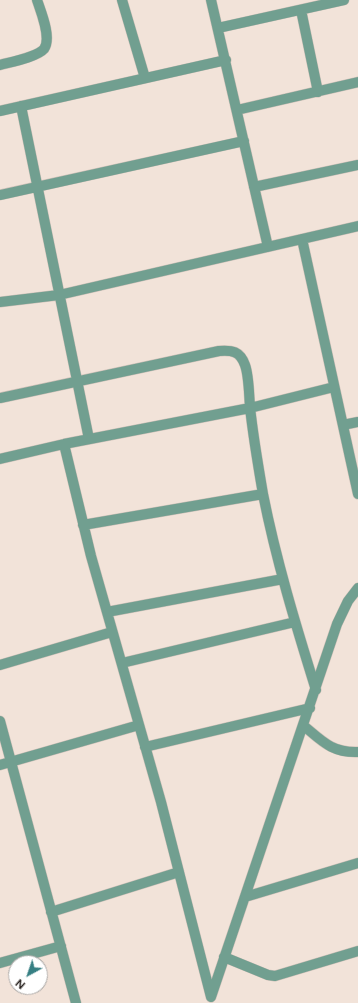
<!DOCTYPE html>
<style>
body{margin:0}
#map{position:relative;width:358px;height:1003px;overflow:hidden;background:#f2e3d9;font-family:Figtree,sans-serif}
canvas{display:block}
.north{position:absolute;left:8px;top:955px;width:40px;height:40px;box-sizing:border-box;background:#fff;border:1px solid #a9a7a5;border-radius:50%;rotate:220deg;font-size:11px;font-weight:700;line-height:16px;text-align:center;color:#28221f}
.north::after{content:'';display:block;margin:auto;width:14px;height:18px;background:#367f83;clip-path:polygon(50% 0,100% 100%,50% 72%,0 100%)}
</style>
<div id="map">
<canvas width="358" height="1003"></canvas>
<div class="north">N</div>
</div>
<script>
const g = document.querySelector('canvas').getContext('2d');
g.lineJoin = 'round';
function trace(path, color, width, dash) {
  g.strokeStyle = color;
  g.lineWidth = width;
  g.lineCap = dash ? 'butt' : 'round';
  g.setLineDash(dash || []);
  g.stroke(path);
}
const street = new Path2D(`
 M122 0 145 78
 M211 0 268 247
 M301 10 318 92
 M218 28 344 0
 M0 65C11 62 37 57 44 49 52 38 41 12 37 0
 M21 106 89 439
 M237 110 358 82
 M0 111 226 60
 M254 187 358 165
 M0 195 244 141
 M302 239 358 494
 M0 302 59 295 358 226
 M0 398 219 351C232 350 240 351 245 365 249 376 249 395 250 407 253 436 258 465 263 494 276 560 296 626 316 690
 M343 425 358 422
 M64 444 91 556 161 802 211 997
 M0 459 64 444 250 408 334 387
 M83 525 263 494
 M107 612 283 579
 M122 663 295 622
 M0 665 112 632
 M0 721 76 1003
 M304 726C322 741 332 753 358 752
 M145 747 310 708
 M0 765 139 725
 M245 897 358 863
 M51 912 179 872
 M224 957 268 975 275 976 358 951
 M0 963 61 946
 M211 997 337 624 348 601 358 588`);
trace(street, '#cec0b8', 11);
trace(street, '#719f90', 10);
</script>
